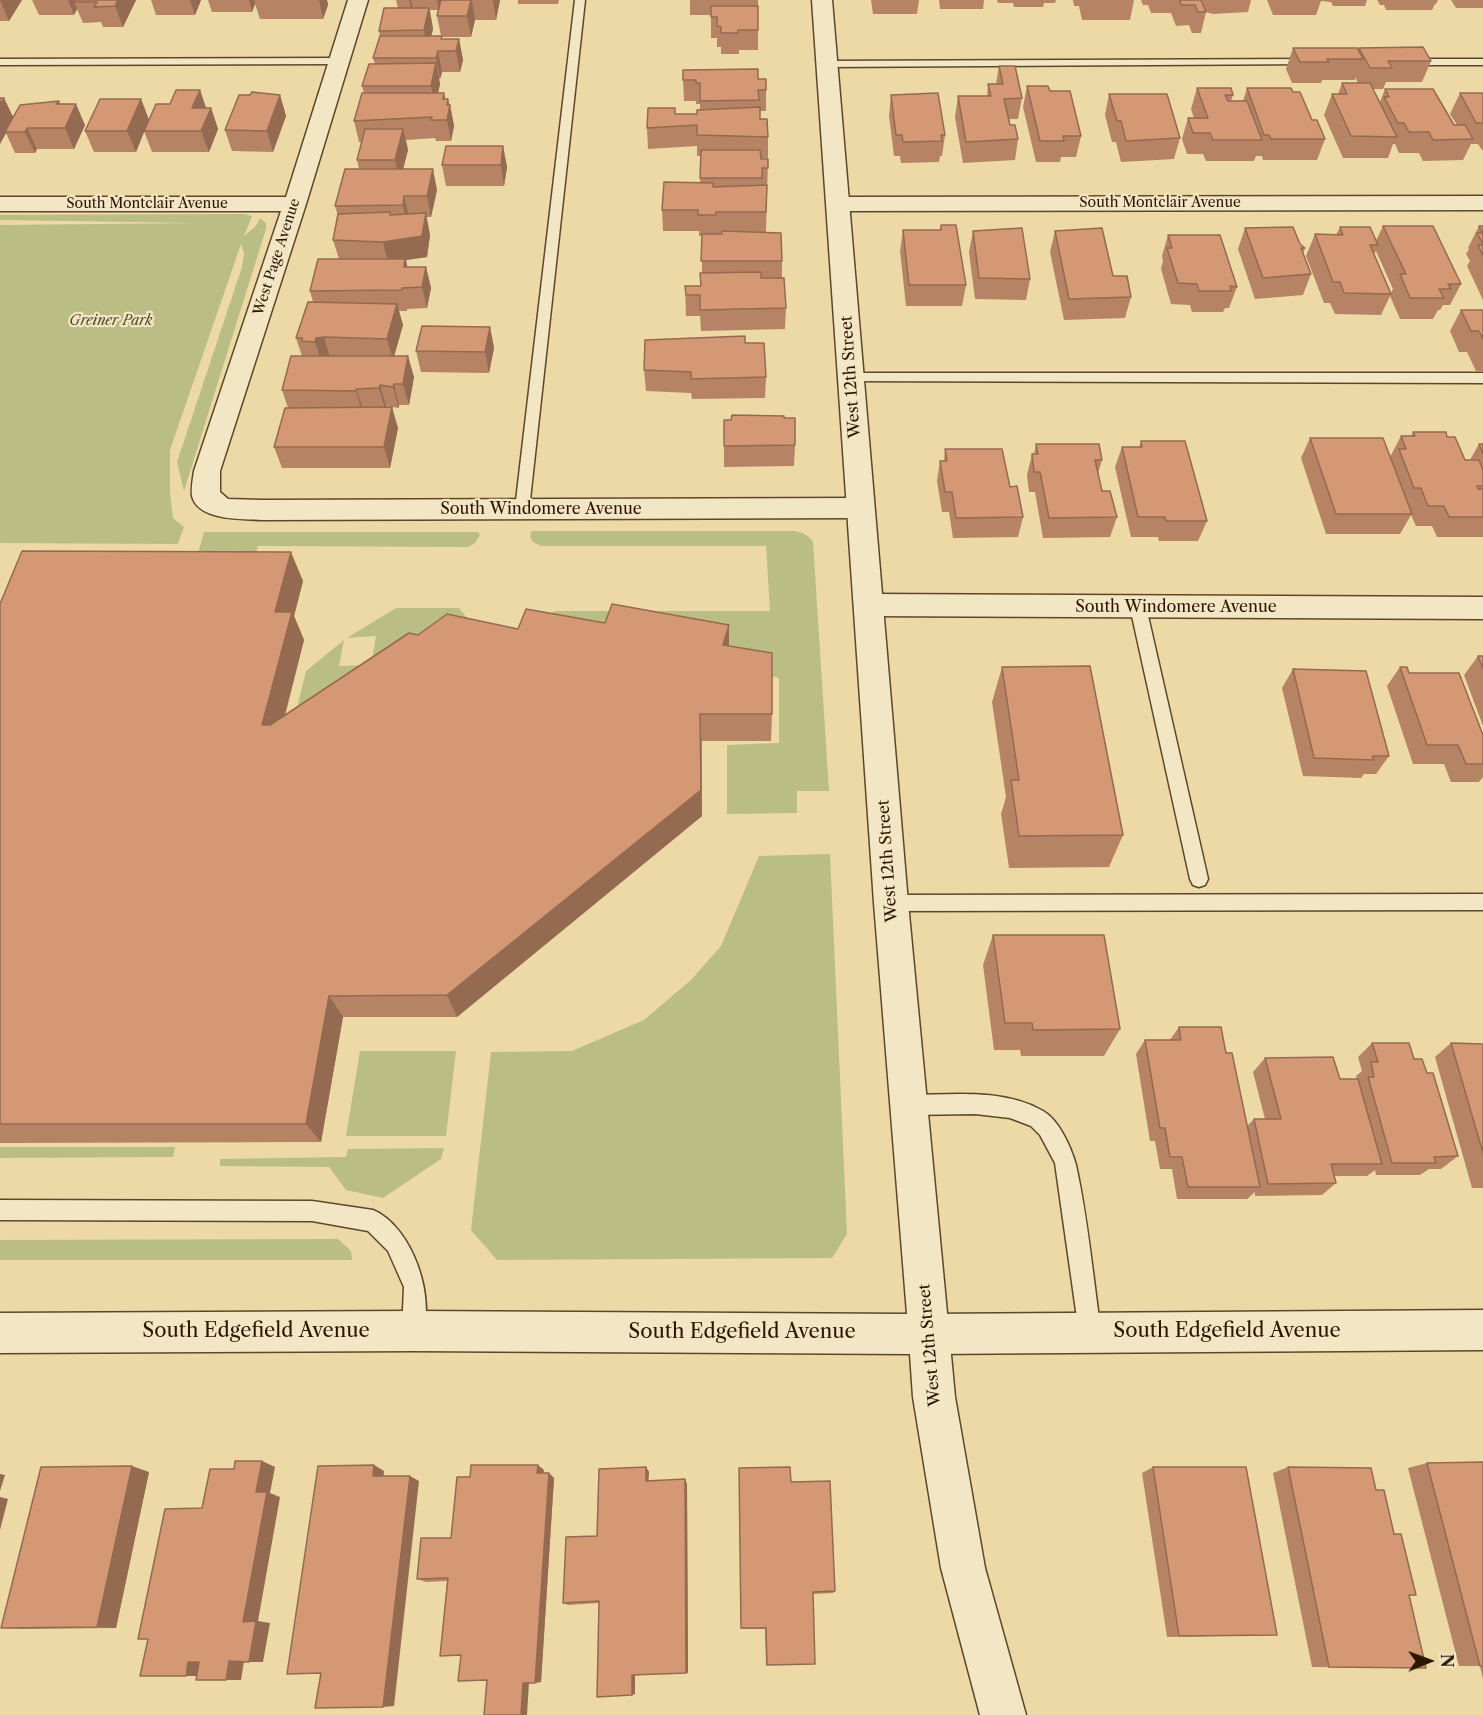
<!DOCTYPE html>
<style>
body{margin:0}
#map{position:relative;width:1483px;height:1715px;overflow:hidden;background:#ecd9a6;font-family:"Libre Caslon Text",serif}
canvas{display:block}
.north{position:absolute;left:1399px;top:1631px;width:60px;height:60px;-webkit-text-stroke:4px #f3e6c5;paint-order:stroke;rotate:89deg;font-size:16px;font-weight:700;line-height:24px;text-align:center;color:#2c1600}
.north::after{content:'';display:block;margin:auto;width:21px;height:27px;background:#2c1600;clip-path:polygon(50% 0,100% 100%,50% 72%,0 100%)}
</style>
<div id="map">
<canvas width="1483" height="1715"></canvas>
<div class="north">N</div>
</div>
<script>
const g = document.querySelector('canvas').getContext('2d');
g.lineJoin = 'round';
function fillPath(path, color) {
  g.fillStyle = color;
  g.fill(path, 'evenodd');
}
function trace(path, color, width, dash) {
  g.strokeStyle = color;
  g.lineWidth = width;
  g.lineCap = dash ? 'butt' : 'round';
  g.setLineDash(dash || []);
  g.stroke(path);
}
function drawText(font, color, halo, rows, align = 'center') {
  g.font = font + ' "Libre Caslon Text",serif';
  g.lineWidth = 4.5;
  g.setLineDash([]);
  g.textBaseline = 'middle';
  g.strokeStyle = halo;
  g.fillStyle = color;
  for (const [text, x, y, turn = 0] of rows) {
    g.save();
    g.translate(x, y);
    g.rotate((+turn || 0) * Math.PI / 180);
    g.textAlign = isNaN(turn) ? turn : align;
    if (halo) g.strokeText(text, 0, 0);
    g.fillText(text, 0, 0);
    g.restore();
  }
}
fillPath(new Path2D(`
 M244 214 252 216 244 236 256 226 260 218 266 223V229L184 491 177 462 242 267 244 253 241 244 170 450V493L173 518 184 527 178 544 0 543V225L200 223 0 220V215Z
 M532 531H795C804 533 808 535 813 542L829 791H797V813L727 814V745L779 743V678L732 669 545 615 556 611H770L766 546H541L533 542 530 536Z
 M204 532H478L480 535 475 543 468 547 258 546 250 577 191 578Z
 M396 608H459L467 618 463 634 288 744 306 671 344 640 339 666 371 665 376 636 347 638Z
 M830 854 847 1234 832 1258 497 1260 471 1230 491 1052 572 1051 644 1020 691 980 721 946 759 856Z
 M360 1051H456L446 1136H346Z
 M0 1147H175L173 1157 0 1158Z
 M444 1148 441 1159 383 1198 346 1190 329 1167 220 1166V1159L346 1157 348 1149Z
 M338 1239 351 1251 352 1260H0V1240Z`), '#babe84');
const service = new Path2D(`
 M575 0H585L529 509 522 514 515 509Z
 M0 59 338 58 344 61 338 64 0 65Z
 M1310 59 1314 60V64L826 67 820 64 826 61Z
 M1483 59V65H1407L1401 62 1407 59Z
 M851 373H1483V383L846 381V375Z
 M1138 601 1146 607 1208 879 1205 885 1199 887 1193 885 1190 879 1130 607Z
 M1483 894V910L891 911 884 909 882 903 884 897 891 895Z
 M908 1095C952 1095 1003 1088 1043 1111 1059 1120 1071 1147 1076 1165 1088 1219 1093 1277 1101 1332L1098 1340 1090 1343 1082 1340 1079 1332 1055 1163 1040 1135 1031 1126 1010 1118 975 1114 908 1115 901 1112 898 1105 901 1098Z
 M0 1200 312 1201 373 1210C413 1227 437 1300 421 1339L413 1342 405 1339 402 1331 404 1287 388 1251 368 1231 312 1221 0 1220Z`);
const minor = new Path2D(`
 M348 0H368L306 204 220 471V492L228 499 262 500 860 498 870 501 874 508 870 515 860 518 262 520C243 519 198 521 192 496 191 488 193 478 194 471L281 211H0V197H286Z
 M1483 196V210L838 211 830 209 827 204 830 199 838 197Z
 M869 594 1483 597V619L869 616 859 613 855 605 859 597Z
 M1483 1310V1350L928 1354 914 1348 908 1334 914 1320 928 1314Z`);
const tertiary = new Path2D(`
 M812 0H832L908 903 955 1397 985 1568 1026 1715H980L941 1568 913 1397 910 1354 413 1351 0 1353V1313L413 1311 907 1314 874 903Z`);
trace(service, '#5c472a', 3);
trace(minor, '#5c472a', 3);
trace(tertiary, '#5c472a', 3);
fillPath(service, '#f3e6c5');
fillPath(minor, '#f3e6c5');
fillPath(tertiary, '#f3e6c5');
fillPath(new Path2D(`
 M0 0H22L9 21H0Z
 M32 0H136L123 27H103L101 22 83 23 77 9 74 15H39Z
 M151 0H201L195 15H156Z
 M208 0H327L328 5 323 19H260L255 4 252 12H212Z
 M396 0H500L496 20H475L471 37H442V39H459L463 60 460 72H442L440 79H439L440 84 438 93H444L445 99 450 105 454 126 451 141H436L435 138 406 140 408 150 403 169 437 190 431 217H426L430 235 427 257 406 260 407 267H426L431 288 427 308 407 309V311H399L403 325 394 356 414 377 409 405H399V408L386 406V407L398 428 390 468H282L274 447 288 408 282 390 302 356 296 338 313 302 310 291 339 259 333 240 338 216 335 206 359 169 357 160 362 142H359L354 121 364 93 362 86 375 64 373 58 380 36 379 31 398 8ZM430 10H438L437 16 441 36H431L433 29Z
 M518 0H559L558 4H518Z
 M690 0H758V50H739V54H721V47H717V38H711V15H690Z
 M871 0H919L917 14H873Z
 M939 0H984L983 9H940Z
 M997 0H1056L1055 3H1044L1043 7H1014L1013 3H998Z
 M1073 0H1134L1130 20H1082L1079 6H1074Z
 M1141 0H1251L1248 12 1213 14 1206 12 1201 33H1192L1189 25 1176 26 1171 13H1151L1148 5H1143Z
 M1267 0H1367L1365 6H1333L1331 2 1321 1 1316 15H1273Z
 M1377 0H1438L1436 4H1435L1432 10H1386L1384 5H1380Z
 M1451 0H1483V8H1456Z
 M1293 48 1358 50 1359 48 1431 61 1422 82H1386L1383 89H1373L1380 102 1385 89 1454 125H1457L1450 114 1460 93H1483V150H1482L1478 144H1471L1463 160 1423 161 1419 153H1399L1395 144H1393L1388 158H1343L1324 115 1332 94H1338L1342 83H1358L1355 77V80H1322L1321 83H1292L1286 69Z
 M999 66 1022 98 1018 119H1009L1010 125 1018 139 1015 160 963 163 955 117 958 96H987L988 84H996Z
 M766 79V111H760V119L768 137V158H760L761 159H768L766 232 782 261V278L786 308 785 329 701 331 700 316H686L685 286H701L702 273V236H699V231H663L662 210 700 183 701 156H697V146L648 149 647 128 675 114H697L700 110V104H696V101H684L683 80Z
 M1027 86 1050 91 1081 136 1076 157H1061L1060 162H1036L1023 107Z
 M1197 88 1233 95 1231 101H1243L1247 88 1293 92 1325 139 1317 160H1263L1262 156H1256L1254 161H1206L1203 154H1187L1182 139 1188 118H1194L1191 109Z
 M200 90 206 108H211L218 129 209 152H152L144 131 136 152H94L85 131 141 99 149 120 170 104Z
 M1109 94 1180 138 1174 159 1121 162 1116 142H1112L1105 115Z
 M280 95 286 116 273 152 232 151 225 130Z
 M891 95 945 135 942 156H940L939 162 901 163 900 156H894L889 116Z
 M0 98H4L13 117 61 104 85 125 74 149H37L35 153H15L6 133 0 144Z
 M503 146 507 167 504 186H446L442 165Z
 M941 225 966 285 962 306H906L900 251 903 230H940Z
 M1383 226 1461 284 1450 305H1443L1440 310H1438L1433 319H1400L1390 296 1381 315 1335 314 1330 303H1324L1306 256 1315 234 1336 235 1340 227 1376 241ZM1376 251 1393 289 1391 293 1374 254Z
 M1479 226H1483V300L1467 266 1470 261 1466 254 1469 249 1468 248Z
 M1245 228 1300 244 1305 248 1303 253 1311 274 1303 295 1255 299 1238 249Z
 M973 231 1030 279 1026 300 975 299 969 252Z
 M1055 231 1113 276 1131 297 1125 318 1064 320 1050 252Z
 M1168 235 1237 287 1229 308H1225L1223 312H1192L1190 305 1171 304 1161 269 1163 261 1162 256Z
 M1461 310H1483V371H1476L1467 352H1459L1450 331Z
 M490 327 494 348 489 373 421 372 416 351Z
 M745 343 766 377 765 398 692 399 691 393 646 391 644 370Z
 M784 418 795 445 794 466 724 467V446Z
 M1413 432 1447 437 1465 460H1470L1479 444H1483V537H1437L1432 526H1416L1411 515 1400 534H1326L1301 458 1310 438 1390 457 1401 436H1411Z
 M1141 441 1207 521 1198 541H1159L1158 537H1131L1115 467 1122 447H1139Z
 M1036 444 1102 460 1098 473 1102 491 1117 517 1110 537 1043 538 1035 492H1029L1027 475 1032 454H1034Z
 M945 449 1010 487 1023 517 1018 537 953 538 949 512H942L937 481 940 461H944Z
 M303 581 294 616 304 640 285 716 418 635 518 629 729 646 772 714 771 741H702V816L457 1017H343L321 1142 0 1143V604Z
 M1478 656H1483V726L1464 675Z
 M1002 667 1123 835 1109 867 1009 868 1001 814 1006 797 992 702Z
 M1400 667 1409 673 1483 735V777L1479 782H1451L1444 764H1413L1387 686Z
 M1293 669 1389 756 1376 774H1364L1361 778 1303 776 1282 688Z
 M993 935 1120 1029 1104 1056H1021L1020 1050H994L983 965Z
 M1179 1027 1226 1053 1247 1126 1254 1119H1265L1253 1072 1265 1058 1340 1079H1357L1356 1076 1362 1071 1358 1057 1372 1043 1414 1059 1427 1073 1458 1156 1441 1169H1429L1420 1175H1376L1375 1170 1367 1176H1334L1336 1183 1322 1195 1255 1196V1192L1247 1199H1177L1172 1169H1160L1155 1141H1150L1136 1054 1145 1040H1170Z
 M1451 1043 1483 1044V1188H1472L1435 1057Z
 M1483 1462V1679L1480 1666H1459L1408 1468 1427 1463Z
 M646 1467 649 1472 648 1481 687 1484 688 1673 635 1675V1694L632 1695 599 1603 568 1605 563 1603Z
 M1153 1467 1277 1635 1167 1637 1142 1473Z
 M1288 1467 1376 1490 1394 1534 1416 1595 1409 1596 1426 1668 1312 1667 1273 1473Z
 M739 1468 791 1482 835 1591 833 1593 813 1594 815 1664 766 1665 765 1629H741Z
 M544 1470 543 1473H549L554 1478 541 1682 529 1683 487 1680 461 1656H440L447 1581 426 1582 417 1579 451 1538 470 1477Z
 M149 1472 116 1628 22 1629 1 1628Z`), '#b68364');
fillPath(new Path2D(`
 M0 0H22L9 21Z
 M68 0H82L74 2 77 9 74 15Z
 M118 0H136L123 27 115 6Z
 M190 0H201L195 15Z
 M249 0H254L255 4 252 12Z
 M319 0H327L328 5 323 19Z
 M409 0H411L413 10 412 13Z
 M437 0H442L439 10Z
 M472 0 475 20 471 37 467 16Z
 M493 0H500L496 20Z
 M429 8 433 29 428 51 424 30Z
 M459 39 463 60 460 72 456 51Z
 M438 51 442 72 440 79 436 58Z
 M436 63 440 84 435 107 431 86Z
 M200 90 207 111 192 108Z
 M444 93 448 114 447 105 448 99 450 107V105L454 126 451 141 443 99Z
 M280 95 286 116 273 152 267 131Z
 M4 98 14 119 5 132 6 133 0 144V105Z
 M141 99 149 120 136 152 127 131Z
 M59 101 68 121 76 104 85 125 74 149 65 128 56 104Z
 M211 108 218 129 209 152 201 131Z
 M27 128 37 149 35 153 25 132Z
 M403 129 408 150 400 181 395 160Z
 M503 146 507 167 504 186 501 165Z
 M433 169 437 190 431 217 427 196Z
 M404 196 409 217 407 226 403 205Z
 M426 213 430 235 427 257 406 260 410 280 409 288 404 267 388 263 383 242Z
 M426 267 431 288 427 308 422 287Z
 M397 304 403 325 393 360 387 339Z
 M490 327 494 348 489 373 485 352Z
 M324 337 330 358 322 363 315 342 316 338Z
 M408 356 414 377 409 405 403 384Z
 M394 384 399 405V408L393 387Z
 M380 385 386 406 385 409 379 388Z
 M356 389 363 409 362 412 356 391Z
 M392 407 398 428 390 468 384 447Z
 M291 552 303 581 294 616 304 640 275 752 262 725 275 612Z
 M729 625V653L723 645Z
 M700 714 702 816 457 1017 447 995Z
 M329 996 343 1017 321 1142 306 1124Z
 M262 1461 275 1467 270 1493 280 1497 258 1621 270 1623 263 1662H249L243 1622 256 1492Z
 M374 1465 384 1471 383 1481 373 1476Z
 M538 1465 544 1470 542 1479 537 1473Z
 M132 1466 149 1472 116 1628 97 1627Z
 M646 1467 649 1472 648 1486 646 1481Z
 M549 1473 554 1478 541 1682 535 1683Z
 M0 1474 5 1475 0 1491Z
 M410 1476 419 1481 394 1706 383 1707Z
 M685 1479 687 1484 688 1673H686Z
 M0 1497 8 1499 0 1530Z
 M229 1661H244L241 1680H226Z
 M188 1662H204L202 1676H186Z
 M632 1675H635V1694L632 1695Z
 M529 1682 527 1715H521L523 1683Z`), '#946a51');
const building = new Path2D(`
 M75 0H118L115 6 94 7 97 2H74Z
 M441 0H471L467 16H437Z
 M1180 0H1201L1206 12H1198L1195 5H1181Z
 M711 6H758V30H738V33H721V27L717 26V17H711Z
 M384 8H429L424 30 379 31Z
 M380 36H442L441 39H459L456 51H438L436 58H373Z
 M1423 47 1431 61H1388L1392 68H1370L1359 48Z
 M1293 48H1357L1363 59H1327L1329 62H1300Z
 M436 63 431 86H362L369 64Z
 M999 66H1015L1022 98 1004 99 1010 125H1015L1018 139 966 142 958 96H991L988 84H1003Z
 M758 69V79H766V90H758L759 100 700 101V83H696V80H683V70Z
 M1342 83H1370L1397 137 1351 136 1332 94H1347Z
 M1027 86H1048L1050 91H1070L1081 136H1063L1064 141H1040Z
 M1197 88H1231L1233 95H1225L1228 101H1247L1262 140H1213L1210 133H1193L1188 118H1208Z
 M1247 88H1291L1293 92H1300L1312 120H1317L1325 139H1271L1269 135H1264Z
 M1385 89H1433L1454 125H1465L1473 139 1433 140 1429 132H1409L1404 123H1398L1384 97H1389Z
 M176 90H200L192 108H211L201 131H144L156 104H170Z
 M252 92 280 95 267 131 225 130 239 95H250Z
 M362 93H444L443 99H448L447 105H450L447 120H431L432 117 354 121Z
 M938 93 945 135H941L942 141 903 142 902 135H896L891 95Z
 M1460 93H1483V123H1476Z
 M1109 94H1167L1180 138 1126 141 1121 121H1117Z
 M0 98H4L0 105Z
 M100 99H141L127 131H85Z
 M59 101 56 104H76L65 128H27L25 132H5L20 105Z
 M760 107V119H767L768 137 697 135V125L647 128 648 108H675V114H697V110Z
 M365 129H403L395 160H357Z
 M446 146H503L501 165H442Z
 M701 150H760L761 159H768V168H762V178H700Z
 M345 169H433L427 196H404L403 205 335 206Z
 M664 182 713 183V187L767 185 766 212H716V215H698V210H662Z
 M390 212V215L426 213 422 236 383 242 333 240 338 214Z
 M941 225H956L966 285H909L903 230H941Z
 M1383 226H1433L1461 284H1448L1451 289H1439L1444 298H1410L1400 274H1406Z
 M1479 226H1483V244L1477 233H1482Z
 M1293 227 1300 244 1305 248H1301L1311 274 1263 278 1245 228Z
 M1340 227H1370L1378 245H1370L1391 294 1344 293 1340 282H1333L1315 234 1343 235Z
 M1022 228 1030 279 979 278 973 231Z
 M1102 228 1113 276H1127L1131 297 1069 299 1055 231Z
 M722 231 781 233 782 261H701L702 234H722Z
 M1168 235H1220L1237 287 1230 286 1231 291H1199L1197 284 1178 283 1167 248H1172Z
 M1478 245H1483V256Z
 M318 259H405L404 267H426L422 287 402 288V290L310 291Z
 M761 272V278H784L786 308 700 310V295H686L685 286H701L700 273Z
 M308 302 397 304 387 339 324 337 316 338 315 342 302 341V338H296Z
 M1461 310H1483V339L1479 331H1471Z
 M422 326 490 327 485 352 416 351Z
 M745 336V343H764L766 377 691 379V372L644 370 645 340Z
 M291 356H408L403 384H394L393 387 380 385 379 388 356 389V391L282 390Z
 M392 407 384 447H274L285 408Z
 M732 415 784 416V418H795V445L724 446V420H731Z
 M1413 432H1446L1447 437H1455L1465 460H1479L1483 470V486H1477L1478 489H1483V517H1449L1444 506H1428L1421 488H1414L1399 449H1406L1401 436H1415Z
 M1310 438H1383L1412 514H1336Z
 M1141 441H1185L1207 521H1166L1165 517H1138L1122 447H1142Z
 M1036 444H1099L1102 460H1095L1102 491H1110L1117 517 1049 518 1040 472H1034L1032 454H1038Z
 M1479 444H1483V454Z
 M945 449H1002L1010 487 1017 486 1023 517 956 518 952 492H945L940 461H947Z
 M22 551 291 552 275 612H292L262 725H270L409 633 418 635 447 614 518 629 526 609 605 623 612 604 729 625 723 645 772 653V714H700L701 790 447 995 329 996 306 1124H0V604Z
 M1478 656H1483V669Z
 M1090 666 1123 835 1019 836 1011 780H1019L1002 667Z
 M1400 667H1407L1409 673H1459L1483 735V764H1466L1458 745H1427Z
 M1293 669 1366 671 1389 756H1372L1374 760 1314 758Z
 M993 935H1104L1120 1029 1033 1030 1032 1023H1005Z
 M1179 1027H1221L1226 1053H1232L1260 1187H1188L1182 1157H1170L1165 1128H1160L1145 1040H1181Z
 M1372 1043H1409L1414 1059H1422L1427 1073H1433L1458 1156 1434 1157 1436 1163H1392L1368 1077H1374L1371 1062H1378Z
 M1451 1043 1483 1044V1153Z
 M1333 1057 1340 1079H1358L1382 1164H1331L1336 1183 1268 1184 1254 1119H1281L1265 1058Z
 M235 1461H262L256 1492H267L243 1622 256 1621 249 1662 229 1661 226 1680H196L199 1662H188L186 1676H140L148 1639H138L165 1509 202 1508 210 1469H234Z
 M1483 1462V1666H1480L1427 1463Z
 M374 1465 373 1476H410L383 1707 315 1708 321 1673 287 1674 318 1466Z
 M471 1465H538L537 1473H549L535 1683H523L521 1715H484L487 1680 458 1681 461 1655 440 1656 448 1578 417 1579 421 1538H451L457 1477H470Z
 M132 1466 97 1627 1 1628 41 1467Z
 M646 1467V1481L685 1479 686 1673 632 1675V1695L597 1697 599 1601 563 1603 566 1537 597 1536 599 1469Z
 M790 1467 791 1482 830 1481 835 1591 813 1592 815 1664 767 1665 766 1628H741L739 1468Z
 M1153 1467H1246L1277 1635 1179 1636Z
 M1288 1467 1371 1468 1376 1490H1384L1394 1534H1401L1416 1595H1409L1426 1668 1329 1667Z`);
fillPath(building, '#d49874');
trace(building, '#946a51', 1.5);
drawText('14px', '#2c1600', '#f3e6c5', [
 ["South Montclair Avenue",1160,203],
 ["South Montclair Avenue",147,204],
 ["West Page Avenue",277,257,-72]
]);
drawText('italic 14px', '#574828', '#f3e6c5', [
 ["Greiner Park",111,321]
]);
drawText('16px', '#2c1600', '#f3e6c5', [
 ["West 12th Street",851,377,-94],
 ["South Windomere Avenue",541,509],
 ["South Windomere Avenue",1176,607],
 ["West 12th Street",888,861,-94],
 ["West 12th Street",930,1345,-95]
]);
drawText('20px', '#2c1600', '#f3e6c5', [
 ["South Edgefield Avenue",256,1331],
 ["South Edgefield Avenue",1227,1331],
 ["South Edgefield Avenue",742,1332]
]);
</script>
